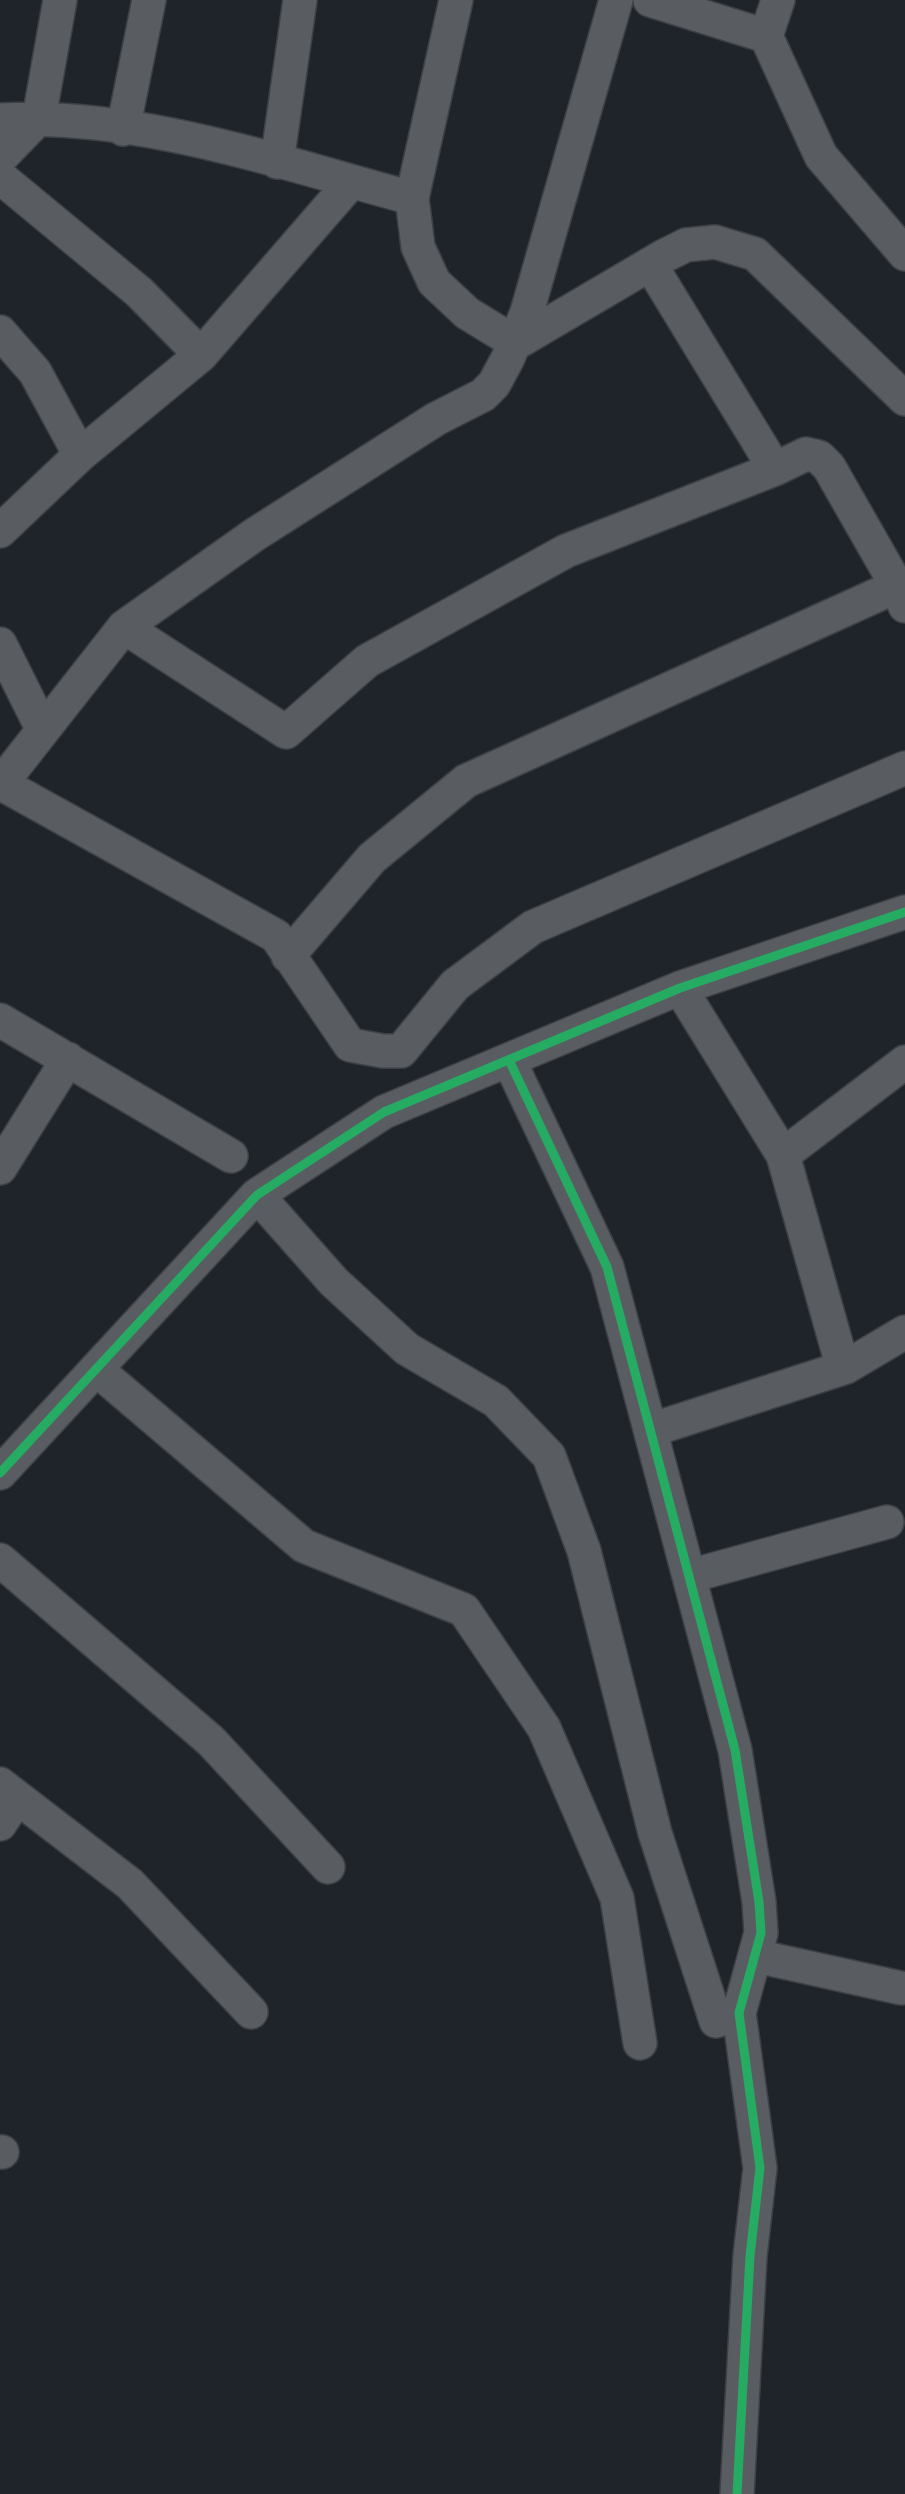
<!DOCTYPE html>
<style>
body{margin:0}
canvas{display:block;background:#1f242a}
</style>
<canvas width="905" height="2494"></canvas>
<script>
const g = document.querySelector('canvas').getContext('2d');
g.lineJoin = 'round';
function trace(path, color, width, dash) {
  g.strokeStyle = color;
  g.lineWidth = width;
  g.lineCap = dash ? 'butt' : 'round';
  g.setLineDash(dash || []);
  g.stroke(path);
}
const minor = new Path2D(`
 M456 0 412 198 418 247 434 282 467 313 516 343 664 256 686 245 715 242 755 254 905 399
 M650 0 766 36 821 156 905 254
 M766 36 778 0
 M0 120C137 112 281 163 412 198
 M123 129 149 0
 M0 158 39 118 60 0
 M277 162 300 0
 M0 177 139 292 201 355
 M650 264 775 469
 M0 332 35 372 80 455
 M0 531 80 455 201 355 351 182
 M124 627 286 732 367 661 566 551 775 469 806 454 819 457 829 467 897 586 905 606
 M0 644 43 730
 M0 783 276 936 350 1045 383 1051H401L455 985 533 927 905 768
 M0 785 124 627 254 535 436 419 483 395 494 384 508 358 527 312 616 0
 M288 956 372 858 466 781 897 586
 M680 988 783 1155 843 1368
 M0 1020 231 1156
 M509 1060 607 1267 735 1750 759 1902 761 1933 739 2013 760 2168 750 2256 737 2494
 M783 1155 905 1062
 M0 1168 68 1059
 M257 1195 334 1282 407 1349 496 1401 549 1456 584 1551 655 1833 716 2021 739 2013
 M96 1369 304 1546 464 1610 544 1728 617 1898 640 2043
 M651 1430 846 1367 905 1332
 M0 1473 257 1195 384 1112 680 988 905 912
 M0 1560 211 1741 328 1867
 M690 1576 887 1522
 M0 1784 130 1884 251 2012
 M0 1824 17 1798
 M756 1956 901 1988
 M0 2152H2`);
trace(minor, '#3d4146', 36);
trace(minor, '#595d62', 33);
trace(new Path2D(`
 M509 1060 607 1267 735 1750 759 1902 761 1933 739 2013 760 2168 750 2256 737 2494
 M0 1473 257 1195 384 1112 680 988 905 912`), '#26ab63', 9);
</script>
